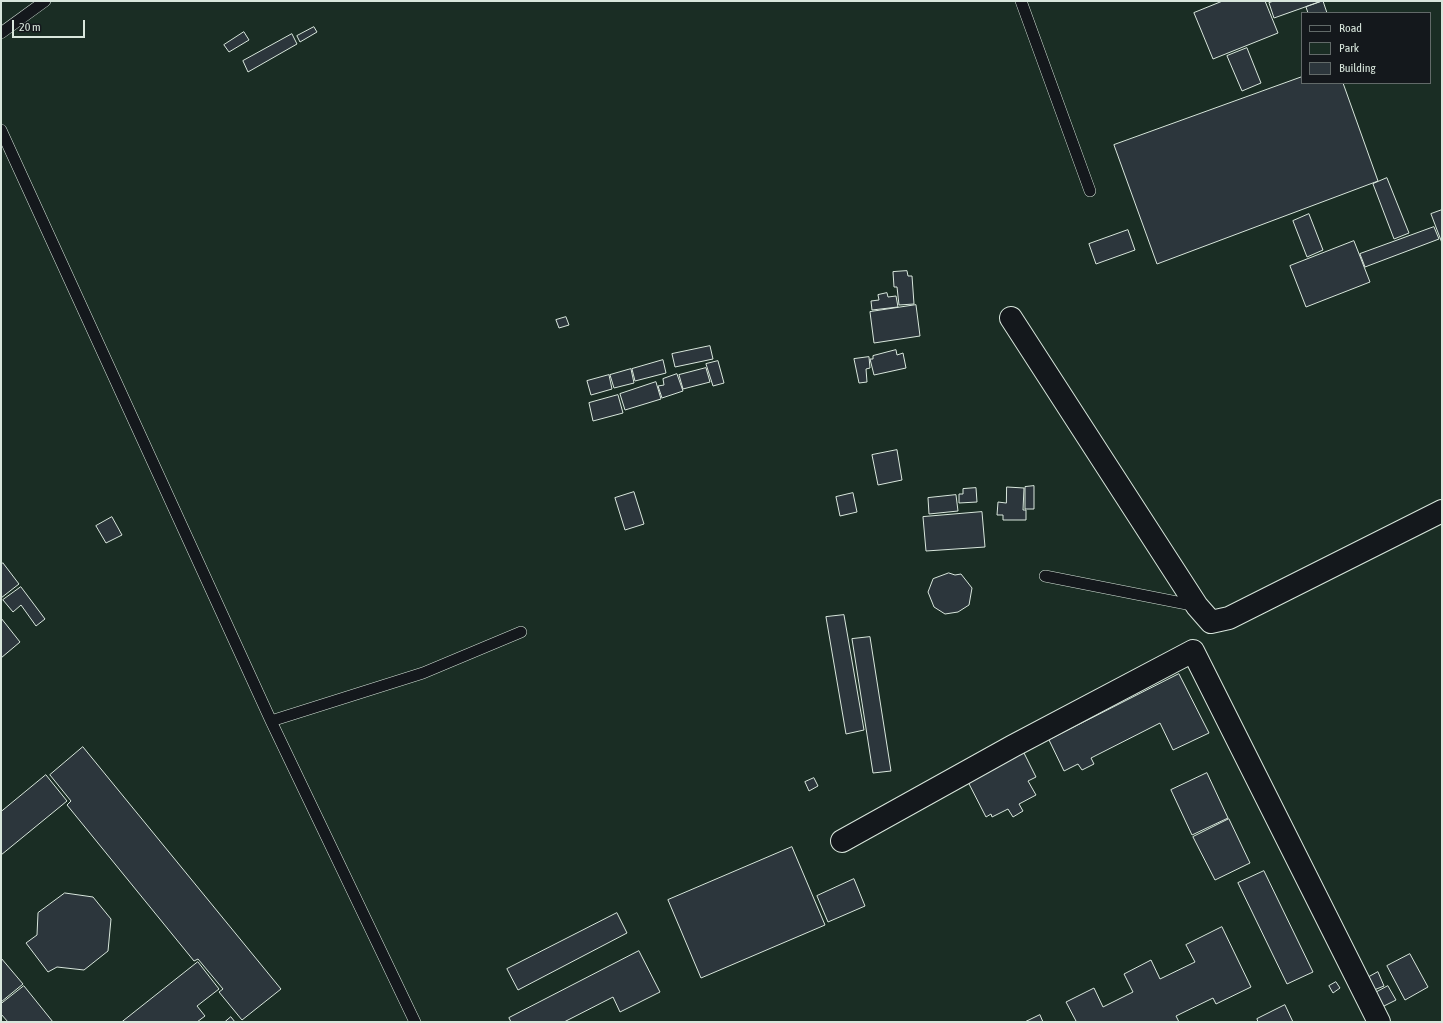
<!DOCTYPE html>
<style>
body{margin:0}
#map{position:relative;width:1443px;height:1023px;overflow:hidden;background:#14181c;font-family:"Asap Condensed",sans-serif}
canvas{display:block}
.frame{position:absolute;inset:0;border:2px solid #d8e6dc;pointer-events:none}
.legend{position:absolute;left:1301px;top:12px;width:130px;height:72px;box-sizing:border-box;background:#14181c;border:1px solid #626a69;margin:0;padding:5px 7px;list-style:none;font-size:12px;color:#d8e6dc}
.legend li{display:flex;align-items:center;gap:8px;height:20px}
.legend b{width:20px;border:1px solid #626a69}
.scale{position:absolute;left:12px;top:20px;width:73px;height:18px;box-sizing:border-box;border:2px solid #d8e6dc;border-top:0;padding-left:5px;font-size:12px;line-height:14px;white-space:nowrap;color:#d8e6dc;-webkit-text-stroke:3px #14181c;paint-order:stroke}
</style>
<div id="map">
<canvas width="1443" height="1023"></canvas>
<div class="frame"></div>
<ul class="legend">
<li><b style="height:5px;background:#14181c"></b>Road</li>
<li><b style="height:11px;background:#1a2d24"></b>Park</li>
<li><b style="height:11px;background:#2c363c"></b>Building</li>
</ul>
<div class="scale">20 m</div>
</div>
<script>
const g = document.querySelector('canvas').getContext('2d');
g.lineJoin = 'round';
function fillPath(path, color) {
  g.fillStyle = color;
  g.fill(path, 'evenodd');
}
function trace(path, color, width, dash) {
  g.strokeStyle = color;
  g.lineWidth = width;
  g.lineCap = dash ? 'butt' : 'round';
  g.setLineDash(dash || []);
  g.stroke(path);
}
const green = new Path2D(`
 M1 1H1442V1022H1ZM1302 13H1430V83H1302Z`);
fillPath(green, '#1a2d24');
trace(green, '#939e99', 1);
const building = new Path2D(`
 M1223 1H1265L1278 33 1213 59 1194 13Z
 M1274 1H1322L1274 18 1269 3Z
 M1323 1 1327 13H1308L1306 7Z
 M314 27 317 32 300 42 297 36Z
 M244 32 249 40 229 52 224 45Z
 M292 34 297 44 248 72 243 61Z
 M1247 48 1261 83 1242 91 1227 56Z
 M1302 77V83H1343L1378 181 1157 264 1114 145Z
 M1387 178 1409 233 1394 239 1373 184Z
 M1442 210V243L1431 214Z
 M1309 214 1323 250 1307 257 1293 221Z
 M1434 227 1439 239 1365 267 1360 254Z
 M1128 230 1135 250 1096 264 1089 244Z
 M1354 241 1370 282 1306 307 1290 266Z
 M907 271 908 276H912L914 304 899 305 897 287H894L893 272Z
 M887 293 888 297 896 296 898 307 872 310 871 301 879 300 878 295Z
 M916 305 920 336 874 343 870 312Z
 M566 317 569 325 559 328 556 320Z
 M710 346 713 359 675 367 672 354Z
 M896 350 897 355 903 353 906 368 874 375 870 359H873V356Z
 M869 357 870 368 866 369 867 382 859 383 854 359Z
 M663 360 666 373 635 381 632 369Z
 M718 361 724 383 713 386 706 364Z
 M706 368 710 382 683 389 679 375Z
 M631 369 634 383 614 388 610 375Z
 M677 374 683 391 662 398 658 386 664 385 663 379Z
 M609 375 612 389 591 395 587 381Z
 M656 382 661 399 625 410 620 394Z
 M618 395 623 413 593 421 589 403Z
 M897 450 902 480 878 485 872 455Z
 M1034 486V509H1025V487Z
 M1007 487 1024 488 1023 510H1026V520H1003V515H997L998 502 1006 503Z
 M976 488 977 502 959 503V494H963V489Z
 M634 492 644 524 625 530 615 498Z
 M853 493 857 512 840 516 836 497Z
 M956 495 958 511 929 514 928 498Z
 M982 512 985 547 926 551 923 517Z
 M112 517 122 535 106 543 96 526Z
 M3 563 19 584 1 598V565Z
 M949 573 955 575 961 574 972 588 969 605 958 612 945 614 934 607 928 592 933 579Z
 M21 587 45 619 36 626 21 605 13 612 3 600Z
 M844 615 864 730 846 734 826 617Z
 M1 618 20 642 1 658Z
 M870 637 891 771 873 773 852 639Z
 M1179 674 1209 733 1173 750 1160 723 1091 758 1094 764 1082 770 1078 764 1064 771 1049 740Z
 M83 747 281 989 242 1020 219 992 223 989 198 959 194 961 67 805 71 801 50 775Z
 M1022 749 1036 777 1028 781 1036 795 1019 804 1023 811 1013 817 1008 809 992 817 991 814 986 817 966 778Z
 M1207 773 1228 818 1192 835 1171 790Z
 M46 775 67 801 1 855V812Z
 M814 778 818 786 809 791 805 782Z
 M1229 819 1250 863 1215 880 1193 837Z
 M792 847 825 925 701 978 668 900Z
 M1264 871 1313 972 1287 984 1238 883Z
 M854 879 865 906 828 922 817 896Z
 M65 893 93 897 111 919 108 951 84 970 57 967 48 972 26 943 37 935 38 913Z
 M617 913 627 933 518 990 507 969Z
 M1222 927 1251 987 1216 1004 1213 998 1176 1016 1179 1022H1074L1076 1021 1066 1002 1094 988 1103 1007 1133 992 1124 974 1151 960 1160 979 1195 962 1186 945Z
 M639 951 660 992 620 1012 613 997 564 1022H511L509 1018Z
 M1410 954 1428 987 1405 1000 1387 966Z
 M1 958 23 984 1 1002Z
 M198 962 219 989 197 1006 205 1016 197 1022H122Z
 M1378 972 1384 986 1374 990 1369 977Z
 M1336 982 1340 988 1333 993 1329 986Z
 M24 986 53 1022H8L1 1014V1004Z
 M1388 986 1396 1000 1382 1007 1375 993Z
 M1285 1005 1293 1022H1258L1257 1019Z
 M1040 1015 1043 1022H1025Z
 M231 1017 235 1022H225Z`);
fillPath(building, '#2c363c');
trace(building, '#d8e6dc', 1);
const lane = new Path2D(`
 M1021 1 1090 191
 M1 33 45 1
 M1 130 271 721 415 1022
 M1045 576 1197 606
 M271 721 423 673 521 632`);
const street = new Path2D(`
 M1011 318 1197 606 1211 622 1229 618 1442 511
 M842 841 1013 746 1193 651 1379 1022`);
trace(lane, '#d8e6dc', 12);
trace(street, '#d8e6dc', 24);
trace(lane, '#14181c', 11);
trace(street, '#14181c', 22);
</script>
